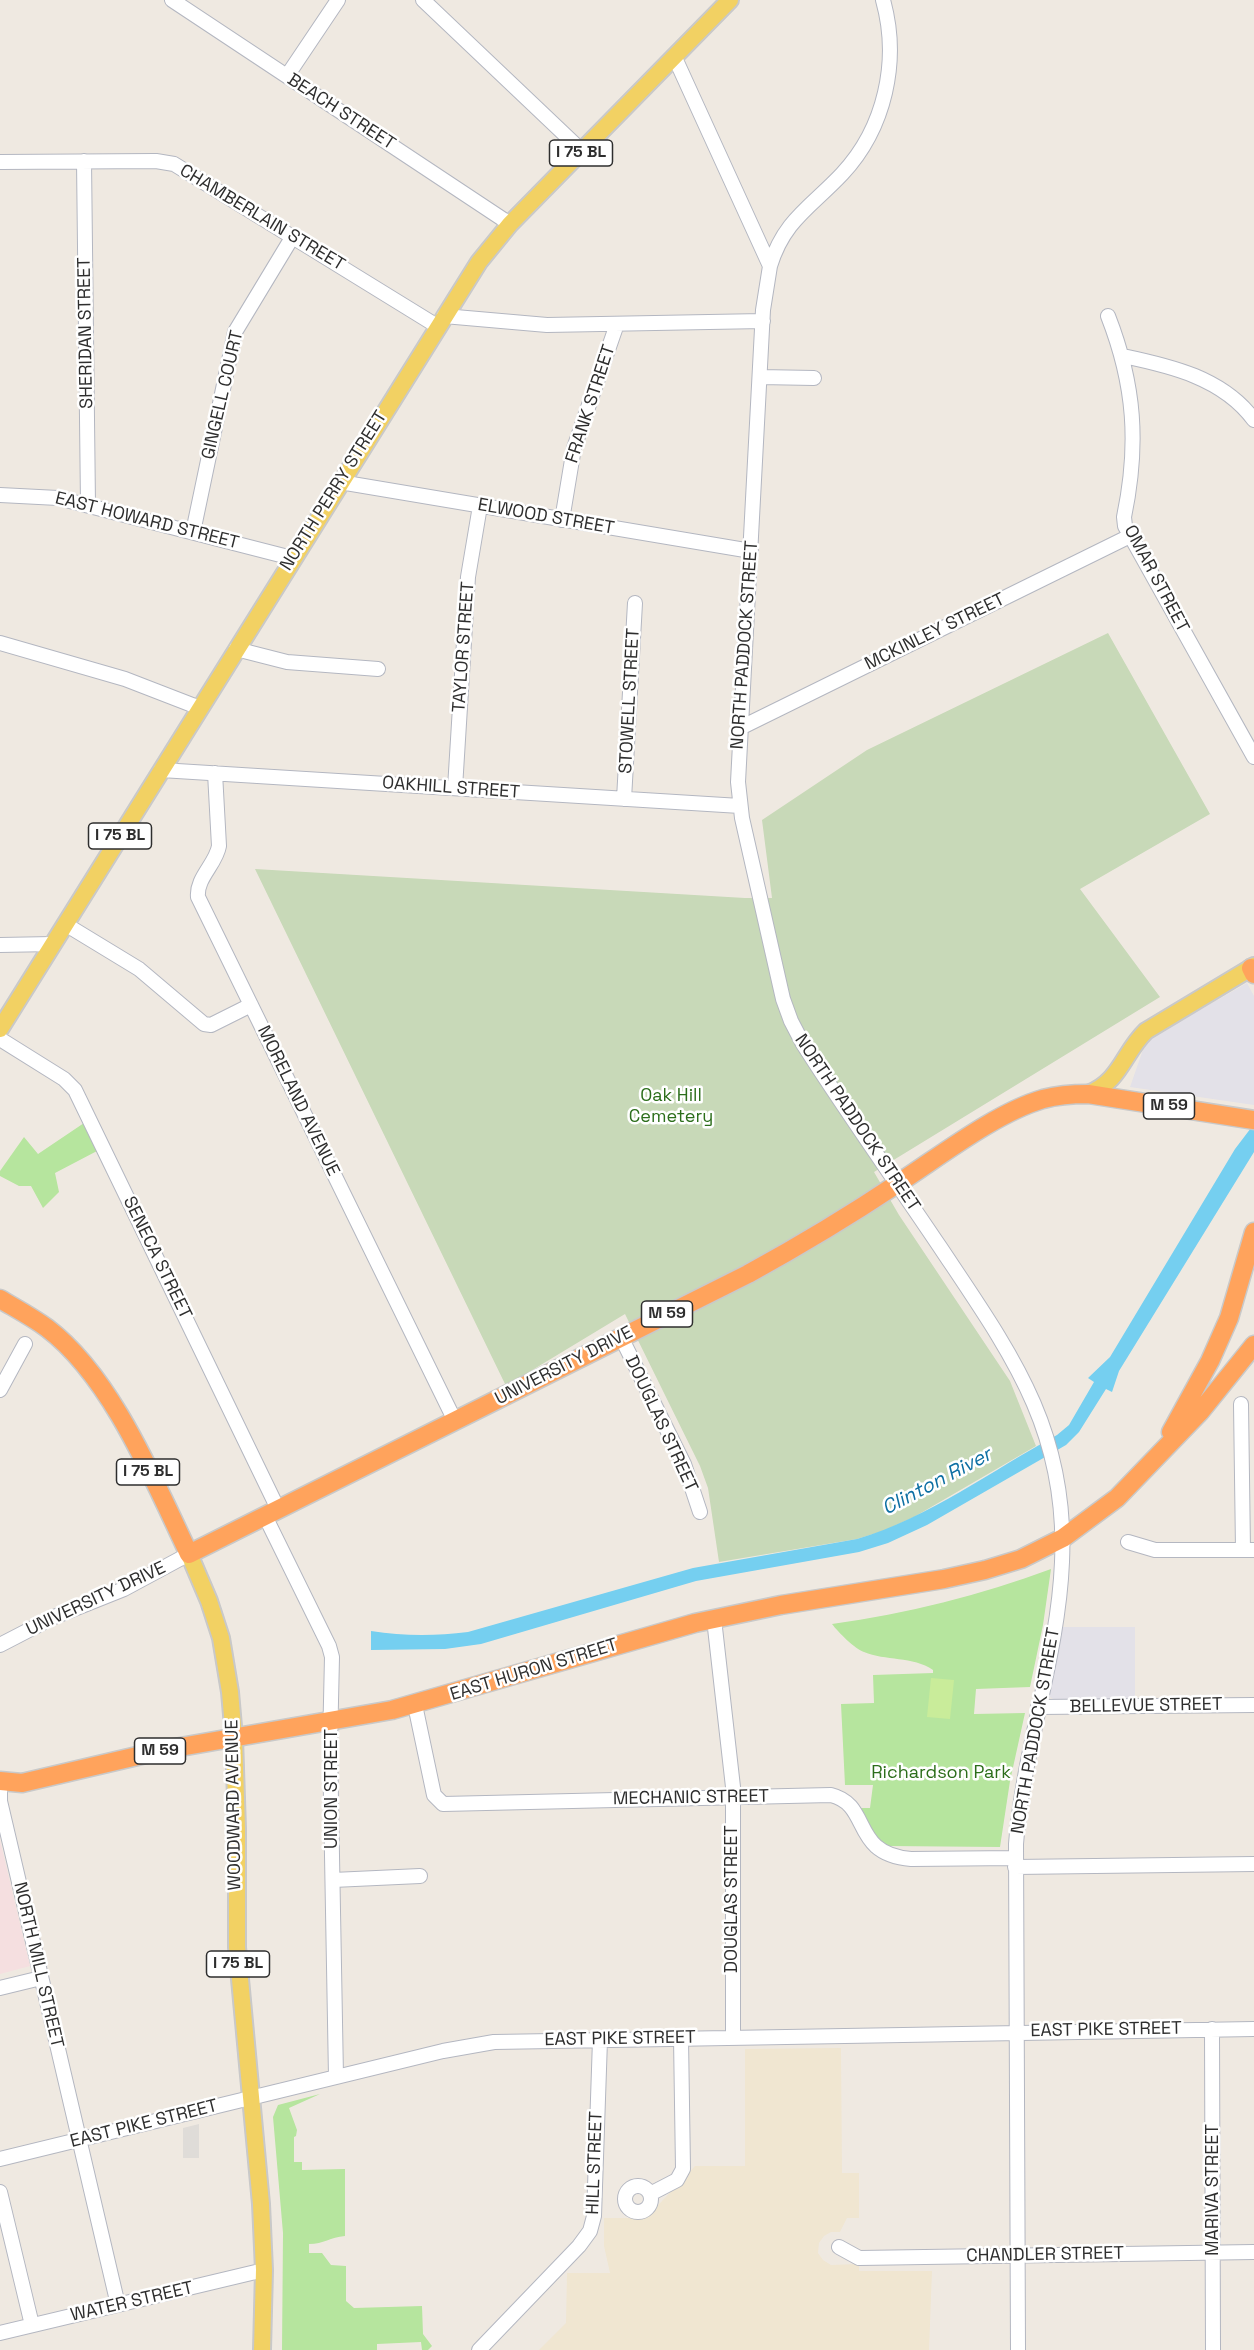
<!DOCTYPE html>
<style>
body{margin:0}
canvas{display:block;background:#efe9e1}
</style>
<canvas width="1254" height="2350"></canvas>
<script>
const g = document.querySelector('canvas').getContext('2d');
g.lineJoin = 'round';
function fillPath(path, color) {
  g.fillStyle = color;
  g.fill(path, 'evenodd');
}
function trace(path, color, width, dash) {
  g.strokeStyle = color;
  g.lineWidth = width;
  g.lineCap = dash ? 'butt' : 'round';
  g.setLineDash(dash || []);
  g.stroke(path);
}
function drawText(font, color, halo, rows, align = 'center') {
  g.font = font + ' "Space Grotesk",sans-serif';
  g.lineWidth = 5;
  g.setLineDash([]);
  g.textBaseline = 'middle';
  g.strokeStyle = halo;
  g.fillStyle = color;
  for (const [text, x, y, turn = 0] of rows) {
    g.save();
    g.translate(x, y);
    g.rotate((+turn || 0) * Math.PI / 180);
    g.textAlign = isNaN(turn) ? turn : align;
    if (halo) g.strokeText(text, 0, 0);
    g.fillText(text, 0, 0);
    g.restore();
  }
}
fillPath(new Path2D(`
 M1247 983 1254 996V1105L1130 1087 1146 1041Z
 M1060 1627H1135V1700H1055L1048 1696Z`), '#e3e1e8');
fillPath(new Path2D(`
 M841 2048 842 2173H859V2218H847L840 2232H831L824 2236 819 2243 818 2253 823 2260 831 2265 859 2264V2271H932L929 2350H539L566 2323 567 2273H610L604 2246V2218H646L695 2166H745V2049Z`), '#f0e6d1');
fillPath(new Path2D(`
 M0 1840 30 1966 0 1974Z`), '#f5dfe0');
fillPath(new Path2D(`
 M84 1123 97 1151 55 1173 59 1192 43 1208 31 1186H19L0 1176V1171L24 1137 38 1154Z
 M1051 1569 1043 1625 1030 1687 976 1689 974 1714 1025 1713 1010 1781 1000 1847 887 1846C873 1836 867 1825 861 1808H870L873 1785H845L841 1704 874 1703 873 1675 933 1673V1670C913 1656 885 1661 864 1652 855 1649 838 1632 832 1624 907 1614 980 1595 1051 1569Z
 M320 2094 289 2108 297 2130 296 2136 294 2137V2162H302V2170L345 2169V2236C330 2237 324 2244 309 2244V2253H322L331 2265 346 2266V2301L354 2308 422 2306 423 2334 432 2346 428 2350H422L421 2342 377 2344V2350H282L283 2233 273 2117 278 2105Z`), '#b6e59e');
fillPath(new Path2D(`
 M1108 633 1210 814 1080 889 1160 997 874 1172 899 1215 1010 1381 1036 1446 914 1517 883 1531 857 1539 719 1562 708 1488 700 1466 625 1314 506 1386 255 869 745 898H772L762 820 867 750Z`), '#c8d9b8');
fillPath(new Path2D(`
 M931 1678 954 1680 950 1719 927 1717Z`), '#c9ec9a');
fillPath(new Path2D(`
 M199 2124V2158H183V2128Z`), '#dfdcd8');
fillPath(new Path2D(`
 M1254 1124V1152L1119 1371 1112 1392 1106 1389 1079 1432 1066 1445 927 1525 888 1543 859 1552 696 1581 481 1644 445 1649 371 1650V1631C403 1636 435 1636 468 1632L693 1568 857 1539C929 1518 992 1470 1057 1435L1069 1425 1094 1382 1088 1378 1110 1357 1235 1149Z`), '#75cff0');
const minor = new Path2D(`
 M172 0 510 224
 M423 0 582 151
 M675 58 770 266 763 310 738 782 742 818 783 999 791 1021 803 1044C847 1113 895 1180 940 1247 1010 1352 1068 1429 1062 1562 1058 1658 1023 1749 1016 1844L1018 2350
 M287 76 338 0
 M84 161 88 505
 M0 162 156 161 174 164 437 326
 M770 266C784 220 811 207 842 174 885 128 900 61 883 0
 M444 316 547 325 763 321
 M1108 316C1135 385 1139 445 1124 517L1125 526 1254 757
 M1123 356C1171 366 1223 378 1254 420
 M760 377 814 378
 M340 482 751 551
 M0 495 58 498 292 558
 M562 520 574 448 617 324
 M193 532 235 332 293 236
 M0 643 125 679 200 708
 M236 649 287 662 378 669
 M740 728 1130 536
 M161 770 740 806
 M215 773 219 846C216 864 196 878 198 897L455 1421
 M455 788 468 577 480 506
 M624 799 635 603
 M65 924 139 969 204 1024 211 1025 251 1005
 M0 945 53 944
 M0 1039 64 1079 75 1090 278 1509
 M621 1337 684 1464 700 1512
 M0 1390 25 1344
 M1241 1404 1243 1550
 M265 1516 329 1646 332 1657 330 1745 336 2077
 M1128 1542 1155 1550H1254
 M714 1619 733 1787V2037
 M0 1645 54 1617 124 1589 189 1554
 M415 1705 434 1795 443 1804 831 1795C872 1805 850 1854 911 1859L1016 1858
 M1038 1707 1254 1705
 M0 1789V1801L118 2305
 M1015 1867 1254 1864
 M333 1880 420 1876
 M0 1988 41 1978
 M1212 2029 1213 2350
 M0 2159 443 2051 494 2042 1254 2029
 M625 2199a13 13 0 1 1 26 0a13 13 0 1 1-26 0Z
 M0 2192 32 2325
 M650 2194 677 2180 683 2169 681 2038
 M839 2247 859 2258 1254 2252
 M0 2333 264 2270
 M479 2350 579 2246 590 2231 594 2216 600 2040`);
const major = new Path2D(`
 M0 1029 479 262 510 224 730 0
 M1088 1094C1121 1081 1123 1053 1146 1031L1254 966
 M189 1554 209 1601 221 1638 230 1692 234 1738 237 1829V1947L261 2204 264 2270 262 2350`);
const highway = new Path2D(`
 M1251 968 1254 974
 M0 1299C15 1308 32 1317 47 1328 112 1377 154 1481 189 1554L748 1274C799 1246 849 1216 897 1184 939 1157 995 1113 1043 1099 1058 1095 1073 1094 1088 1094L1254 1120
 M1171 1432 1210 1361 1229 1318 1254 1232
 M0 1781 22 1783 163 1750 392 1710 695 1623 781 1605 944 1579 985 1570 1021 1559 1063 1538 1117 1498 1200 1412 1254 1345`);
trace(minor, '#b4b7c1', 16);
trace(major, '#c9c9c9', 20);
trace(highway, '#c9c9c9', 21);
trace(minor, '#fff', 14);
trace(major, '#f2d163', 16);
trace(highway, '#ffa35c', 18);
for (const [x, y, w] of [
 [581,153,63],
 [120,836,63],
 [1169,1106,51],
 [667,1314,51],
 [148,1472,63],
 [160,1751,51],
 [238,1964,63]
]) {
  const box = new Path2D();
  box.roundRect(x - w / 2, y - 13, w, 26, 4.5);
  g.fillStyle = '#fff';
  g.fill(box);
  trace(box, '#2e2e2e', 1.5);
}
drawText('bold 16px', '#2e2e2e', null, [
 ["I 75 BL",581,153],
 ["I 75 BL",120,836],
 ["M 59",1169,1106],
 ["M 59",667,1314],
 ["I 75 BL",148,1472],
 ["M 59",160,1751],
 ["I 75 BL",238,1964]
]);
drawText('18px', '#2e2e2e', '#fff', [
 ["BEACH STREET",341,112,33],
 ["CHAMBERLAIN STREET",262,218,31],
 ["SHERIDAN STREET",86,333,-91],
 ["GINGELL COURT",223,395,-77],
 ["FRANK STREET",591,404,-72],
 ["NORTH PERRY STREET",334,491,-58],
 ["ELWOOD STREET",546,517,10],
 ["EAST HOWARD STREET",147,521,14],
 ["OMAR STREET",1156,579,62],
 ["MCKINLEY STREET",935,632,-26],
 ["NORTH PADDOCK STREET",745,645,-86],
 ["TAYLOR STREET",464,647,-86],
 ["STOWELL STREET",630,701,-87],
 ["OAKHILL STREET",451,788,4],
 ["MORELAND AVENUE",298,1101,64],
 ["NORTH PADDOCK STREET",857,1123,56],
 ["SENECA STREET",157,1258,64],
 ["UNIVERSITY DRIVE",564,1366,-27],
 ["DOUGLAS STREET",661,1424,65],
 ["UNIVERSITY DRIVE",96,1599,-25],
 ["EAST HURON STREET",534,1670,-17],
 ["BELLEVUE STREET",1146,1706,-1],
 ["NORTH PADDOCK STREET",1036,1731,-80],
 ["UNION STREET",332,1789,-90],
 ["MECHANIC STREET",691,1798,-1],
 ["WOODWARD AVENUE",234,1805,-91],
 ["DOUGLAS STREET",732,1899,-90],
 ["NORTH MILL STREET",38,1965,77],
 ["EAST PIKE STREET",1106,2030,-1],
 ["EAST PIKE STREET",620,2039,-1],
 ["EAST PIKE STREET",144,2124,-14],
 ["HILL STREET",595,2163,-88],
 ["MARIVA STREET",1213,2190,-90],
 ["CHANDLER STREET",1045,2255,-1],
 ["WATER STREET",132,2302,-13]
]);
drawText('18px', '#2c6e1b', '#fff', [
 ["Oak Hill",671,1096],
 ["Cemetery",671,1117],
 ["Richardson Park",941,1773]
]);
drawText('italic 20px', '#0d6fa3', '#fff', [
 ["Clinton River",937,1482,-28]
]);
</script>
